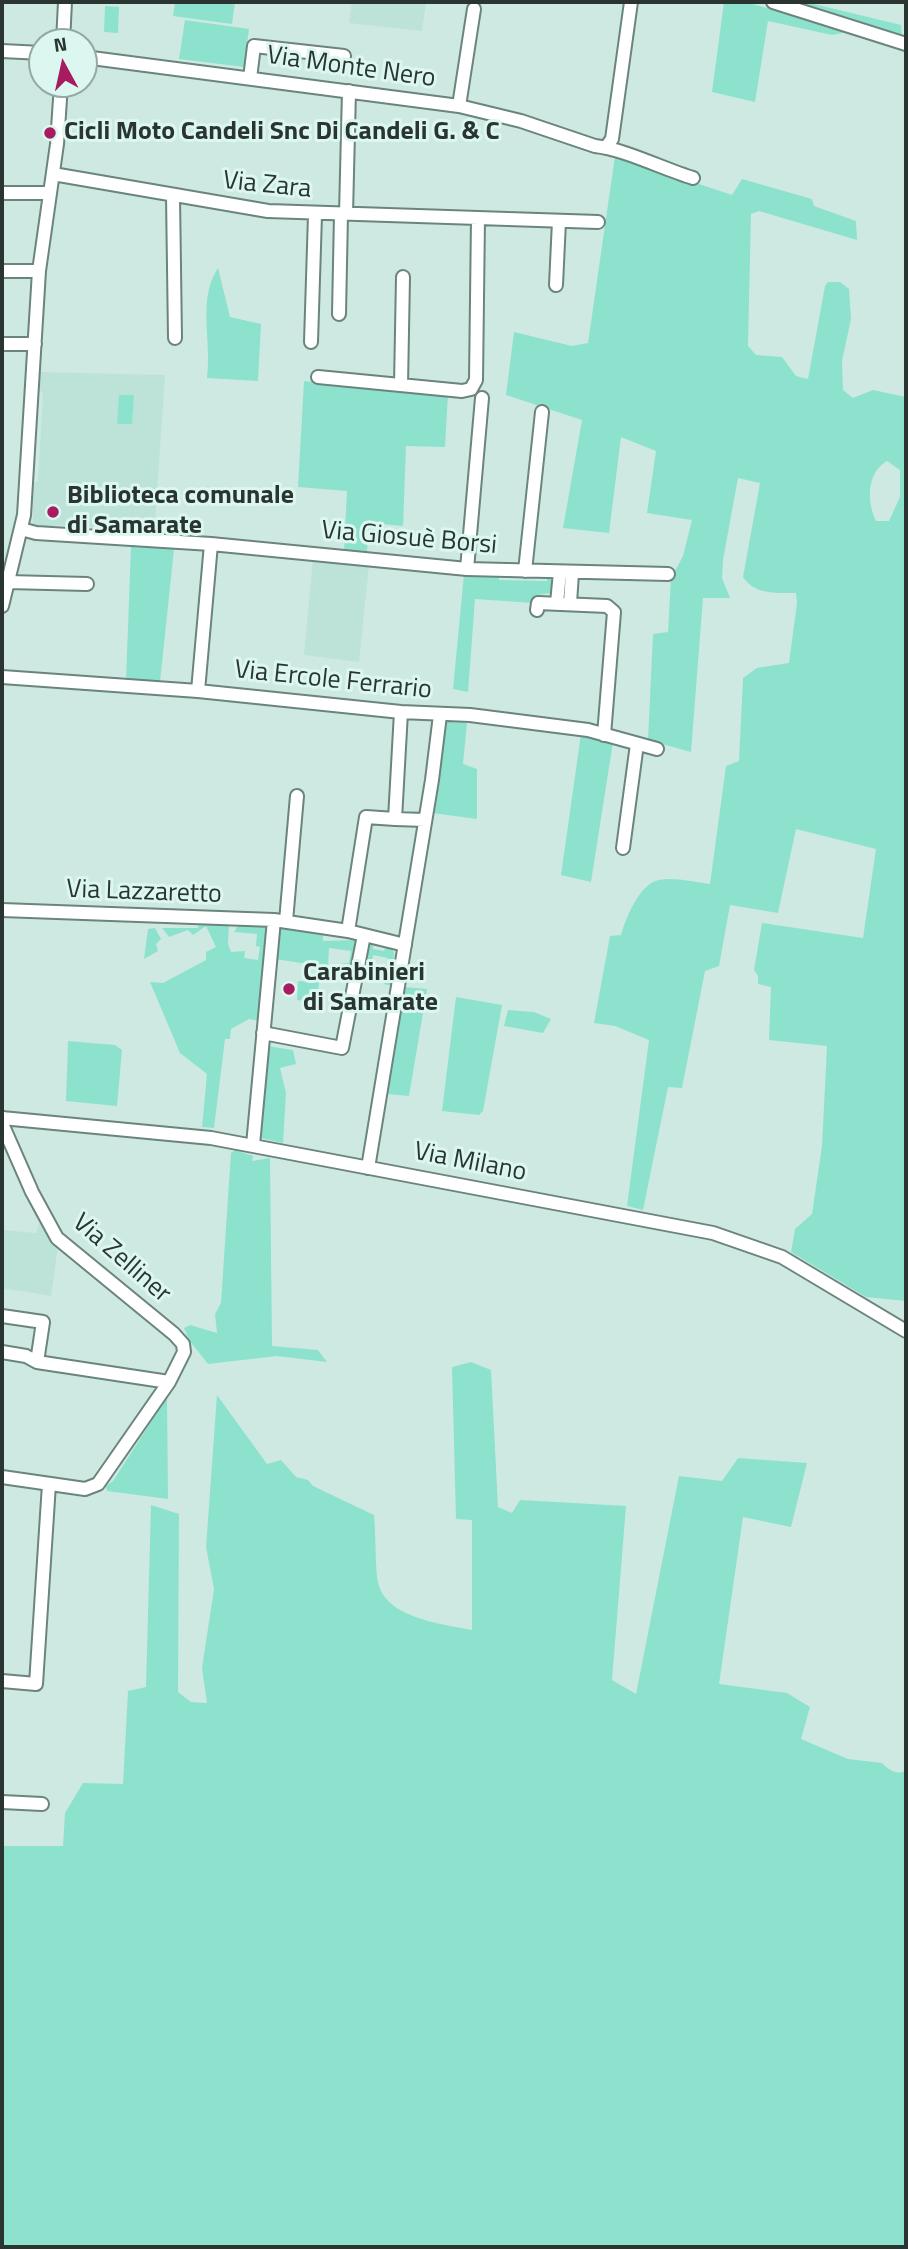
<!DOCTYPE html>
<meta charset="utf-8">
<style>
body{margin:0}
#map{position:relative;width:908px;height:2249px;overflow:hidden;background:#cee9e2;font-family:"Titillium Web",sans-serif}
canvas{display:block}
.frame{position:absolute;inset:0;border:4px solid #2a3431;pointer-events:none}
.north{position:absolute;left:28px;top:28px;width:70px;height:70px;box-sizing:border-box;background:#dbf7ef;border:2px solid #94a9a3;border-radius:50%;rotate:352deg;font-size:19px;font-weight:700;line-height:28px;text-align:center;color:#2a3431}
.north::after{content:'';display:block;margin:auto;width:24px;height:32px;background:#a71c60;clip-path:polygon(50% 0,100% 100%,50% 72%,0 100%)}
</style>
<div id="map">
<canvas width="908" height="2249"></canvas>
<div class="frame"></div>
<div class="north">N</div>
</div>
<script>
const g = document.querySelector('canvas').getContext('2d');
g.lineJoin = 'round';
function fillPath(path, color) {
  g.fillStyle = color;
  g.fill(path, 'evenodd');
}
function trace(path, color, width, dash) {
  g.strokeStyle = color;
  g.lineWidth = width;
  g.lineCap = dash ? 'butt' : 'round';
  g.setLineDash(dash || []);
  g.stroke(path);
}
function drawText(font, color, halo, rows, align = 'center') {
  g.font = font + ' "Titillium Web",sans-serif';
  g.lineWidth = 6;
  g.setLineDash([]);
  g.textBaseline = 'middle';
  g.strokeStyle = halo;
  g.fillStyle = color;
  for (const [text, x, y, turn = 0] of rows) {
    g.save();
    g.translate(x, y);
    g.rotate((+turn || 0) * Math.PI / 180);
    g.textAlign = isNaN(turn) ? turn : align;
    if (halo) g.strokeText(text, 0, 0);
    g.fillText(text, 0, 0);
    g.restore();
  }
}
fillPath(new Path2D(`
 M352 2H426L422 31 349 23Z
 M37 372 165 375 154 536 131 535V529L54 525 53 531 33 525 32 482H38L43 394 37 386Z
 M313 559 369 565 359 662 304 655Z
 M40 1222 58 1246 51 1296 2 1288V1230L36 1233Z`), '#bde2d8');
fillPath(new Path2D(`
 M175 2H235L232 24 173 16Z
 M724 2H745L852 31 832 35 768 21 755 102 712 92Z
 M792 2H806L901 25 902 37Z
 M105 6 119 7 118 33 104 32Z
 M185 20 249 29 244 67 179 59Z
 M615 156 732 195 742 179 812 199 814 206 856 221 857 240 759 211 751 214 748 346 756 355 782 357 796 376 808 379 825 286 828 282H840L849 289 851 319 842 361 843 390 853 398 873 390 906 397V1301L866 1297 791 1252 795 1229 812 1214 822 1146 827 1046 769 1040 771 987 758 984V976L754 970 762 923 863 938 876 849 796 829 778 913 730 905 719 966 705 971 682 1088 668 1087 643 1210 627 1206 649 1040 615 1026 594 1023 610 936 621 935C626 918 639 884 659 880 674 877 694 882 710 884L726 766 739 761 743 678 757 668 789 663 797 603 796 593C776 593 755 595 743 577L760 483 738 478 723 560 722 578 730 598H703L691 752 648 740 653 634 668 632 671 579 683 556 692 520 647 513 656 451 621 437 609 533 563 528 582 420 506 395 514 332 572 346 588 343ZM887 461 900 470V497L889 521H876C867 502 866 473 887 461Z
 M218 268 230 317 261 324 258 381 207 378C212 340 197 299 218 268Z
 M304 381 448 394 445 447 406 446 403 526 369 523 367 553 344 551 347 491 298 487Z
 M119 395H134L132 424H117Z
 M131 547 174 549 160 682 126 679Z
 M464 574H499V580L547 581V576H553L552 593 537 595 533 603 475 599 468 692 453 689Z
 M451 720 467 723 463 764 477 769V819L432 813 445 722Z
 M581 734 613 742 591 882 561 875Z
 M199 923 229 924 228 944 231 952 245 951 244 958 258 960 260 947 256 946 257 934 234 932 239 924 262 925 266 929 261 1021 249 1019 231 1029 230 1039H225L214 1128 202 1127 207 1074 180 1053 150 982 163 983 206 960V952L216 947 206 926 193 935 188 930 169 937 162 928H198Z
 M155 928 161 939 156 944 158 951 144 959 148 929Z
 M279 928 323 934V941L355 940 354 966 338 964 349 963 351 951 329 948 328 967 275 959Z
 M369 942 374 943 373 949 384 951 386 946 394 952 392 986 384 984 388 958 373 955 372 962 363 963Z
 M314 974H320L317 1002 297 1000 298 981 313 982Z
 M404 987 427 989 409 1096 388 1094Z
 M456 997 502 1005 483 1111 479 1115 442 1111Z
 M508 1010 534 1012 551 1019 543 1033 504 1026Z
 M68 1041 115 1045 122 1050 117 1106 66 1101Z
 M267 1046 293 1050 296 1064 280 1068 286 1093 283 1143 261 1138 258 1132Z
 M235 1150 253 1156 252 1161 270 1158 272 1346 318 1350 327 1362 277 1356 208 1364 189 1340 184 1328 190 1325 217 1333 215 1314 221 1303 231 1153Z
 M471 1362 491 1370 498 1507 512 1513 520 1500 626 1506 612 1680 636 1694 679 1476 722 1481 738 1458 807 1463 791 1527 743 1517 719 1684 787 1693 810 1707 801 1739 848 1759 882 1763C889 1770 896 1775 906 1771V2247H2V1846H63L65 1813 83 1783 123 1784 128 1691 146 1687 151 1505 179 1514 178 1692 191 1702 207 1703 202 1668 214 1589 206 1547 217 1395 267 1464 281 1460 296 1477 308 1480 313 1486 374 1515C376 1534 375 1566 378 1582 385 1618 442 1624 472 1630V1520L456 1519 452 1367Z
 M167 1397 168 1499 107 1491 106 1486 113 1481Z`), '#8de2ce');
const minor = new Path2D(`
 M773 2 906 44
 M63 42 65 2
 M2 51 42 53
 M84 57 459 106 521 121 595 146C624 149 663 169 693 178
 M250 78 254 46 344 56
 M459 106 474 9
 M607 146 612 139 631 2
 M53 174 268 211 598 222
 M2 193H49
 M173 196 175 338
 M346 214 349 91
 M2 271H39
 M556 285 559 221
 M339 314 341 214
 M311 342 315 215
 M2 344H35
 M318 377 462 391 471 389 476 380 478 218
 M401 385 403 277
 M21 529 36 533 211 544 467 569 668 574
 M467 569 482 398
 M525 571 542 412
 M8 582 87 584
 M557 603 560 572
 M570 603 572 573
 M2 606 24 515 39 271 57 144 61 84
 M537 610 538 603 607 606 614 612 604 735
 M2 677 198 691 401 712 470 715 588 730 657 749
 M198 691 211 544
 M395 819 425 820
 M623 848 637 744
 M2 910 274 920 348 931 405 945
 M286 921 297 796
 M348 931 366 817 395 819 401 712
 M263 1033 342 1048 364 935
 M2 1118 211 1138 713 1233 782 1257 906 1331
 M253 1145 274 920
 M368 1168 432 780 440 715
 M2 1316 43 1322 37 1362
 M2 1352 26 1356 37 1362 169 1382
 M2 1477 85 1489 98 1484 169 1382 184 1352 183 1344 174 1334 57 1238 32 1192 3 1126 4 1118
 M2 1681 36 1684 49 1484
 M2 1802 42 1804`);
trace(minor, '#6b847d', 16);
trace(minor, '#fff', 12);
for (const [x, y, r, color] of [
 [50,133,7,"#a71c60"],
 [53,512,7,"#a71c60"],
 [289,989,7,"#a71c60"]
]) {
  const dot = new Path2D();
  dot.arc(x, y, r, 0, 2 * Math.PI);
  g.fillStyle = color;
  g.fill(dot);
  trace(dot, '#dbf7ef', 2.5);
}
drawText('26px', '#2a3431', '#dbf7ef', [
 ["Via Monte Nero",351,68,8],
 ["Via Zara",267,186,6],
 ["Via Giosuè Borsi",409,539,5],
 ["Via Ercole Ferrario",333,681,6],
 ["Via Lazzaretto",144,893,2],
 ["Via Milano",470,1163,11],
 ["Via Zelliner",121,1259,41]
]);
drawText('bold 26px', '#2a3431', '#dbf7ef', [
 ["Cicli Moto Candeli Snc Di Candeli G. & C",64,133],
 ["Biblioteca comunale",67,497],
 ["di Samarate",67,527],
 ["Carabinieri",303,974],
 ["di Samarate",303,1004]
], 'left');
</script>
